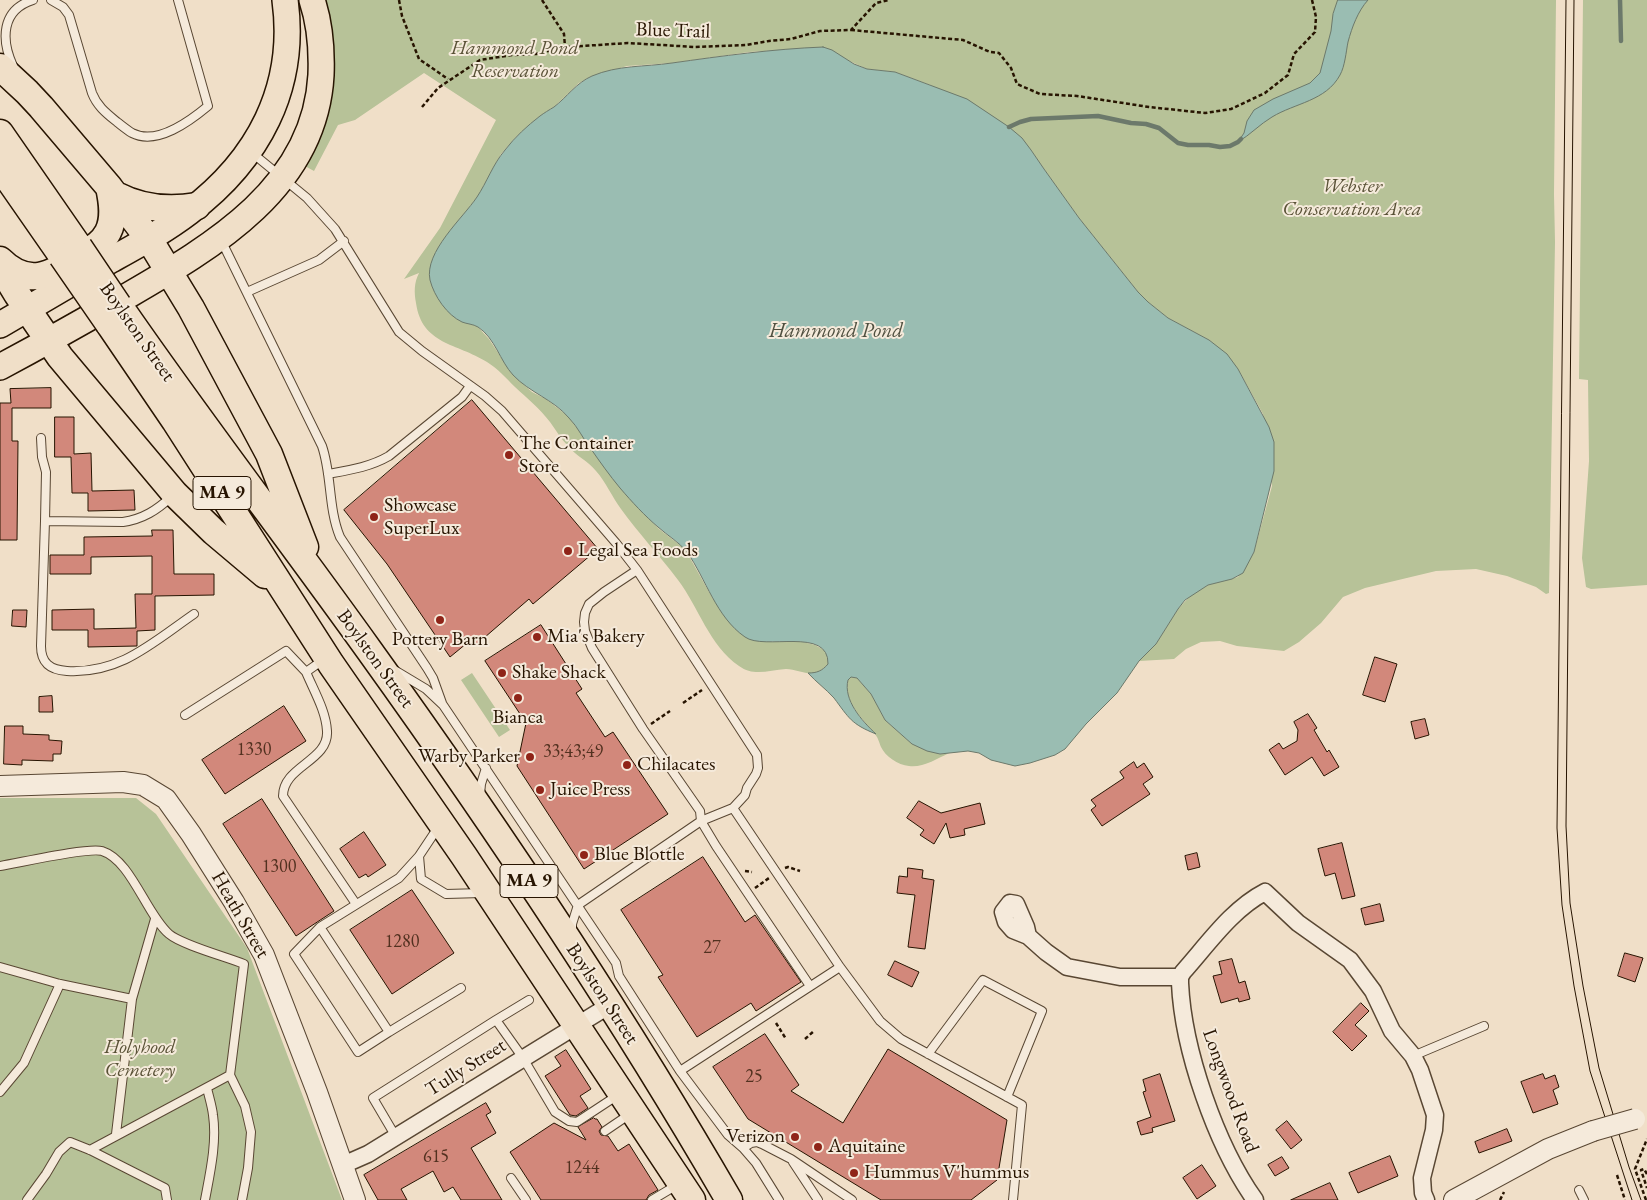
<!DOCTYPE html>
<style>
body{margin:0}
canvas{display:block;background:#f0dfc8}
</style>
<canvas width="1647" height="1200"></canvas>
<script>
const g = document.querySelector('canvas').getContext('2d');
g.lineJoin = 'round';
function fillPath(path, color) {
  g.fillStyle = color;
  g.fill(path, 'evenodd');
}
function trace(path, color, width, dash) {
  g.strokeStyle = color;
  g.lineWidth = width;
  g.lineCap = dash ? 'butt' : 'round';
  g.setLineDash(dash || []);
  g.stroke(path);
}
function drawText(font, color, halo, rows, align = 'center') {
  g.font = font + ' "EB Garamond",serif';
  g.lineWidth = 4;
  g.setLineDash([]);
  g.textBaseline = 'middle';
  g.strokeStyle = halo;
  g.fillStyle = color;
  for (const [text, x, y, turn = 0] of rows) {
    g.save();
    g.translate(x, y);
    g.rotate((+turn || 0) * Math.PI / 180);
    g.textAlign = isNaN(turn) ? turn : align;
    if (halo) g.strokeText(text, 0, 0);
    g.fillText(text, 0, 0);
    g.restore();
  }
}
fillPath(new Path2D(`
 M321 0H1556L1554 194 1555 242 1549 593 1546 594 1536 587 1507 576 1476 569 1436 571 1365 588 1343 597 1321 623 1299 642 1284 651 1237 646 1220 641 1201 642 1186 649 1174 659 1139 661 1156 644 1178 609 1191 595 1208 585 1238 577 1254 552 1272 486 1263 414 1238 369 1209 340 1168 318 1148 302 1138 292 1079 218 1044 169 1031 150 930 85 895 72 867 69 845 59 812 48 749 52 672 63 627 66 590 77 579 83 555 106 540 116 516 137 501 154 479 195 439 246 463 322 477 326 489 339 512 374 532 392 546 399 569 417 620 487 659 529 685 549 713 599 772 642 800 641 815 645 824 650 828 656V664C825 668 822 671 816 673 806 675 796 669 786 669 769 670 754 677 739 666 709 645 699 608 678 580 660 556 639 534 621 509 612 497 606 482 596 471 588 461 576 456 568 446 561 439 556 430 550 422 540 409 527 398 515 387 506 378 498 369 487 362 457 343 422 345 416 303 414 292 414 283 419 273L404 279 440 228 496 120 424 73 355 120 338 125 314 171 303 165Z
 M1583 0H1647V585L1591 589 1586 587 1582 558 1589 461 1588 380 1579 379Z
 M472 673 510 730 499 737 461 680Z
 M851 677 857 678 871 694 885 720 912 744 940 754 949 753C937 759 922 768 909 766 898 765 885 756 881 747 879 742 878 737 874 733 862 718 843 701 848 680Z
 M0 798H136L156 814 247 948 342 1200H0Z`), '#b7c298');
const water = new Path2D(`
 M1338 0H1368C1358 11 1352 27 1348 42 1346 52 1345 66 1340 75 1326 101 1295 103 1272 117 1260 124 1250 135 1238 142L1244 133 1247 121 1254 110 1273 99 1310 83 1320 73 1331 31 1333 14Z
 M823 47 832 50 854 64 867 69 895 72 967 99 1009 127 1022 138 1031 150 1044 169 1079 218 1138 292 1148 302 1168 318 1209 340 1227 354 1238 369 1269 427 1274 442V471L1254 552 1243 573 1232 579 1208 585 1185 600 1178 609 1156 644 1139 661 1117 693 1086 724 1065 749 1055 755 1030 763 1015 766 991 760 979 753 968 751 940 754 927 751 912 744 885 720 871 694 857 678 851 677 848 680C843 700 862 721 876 734 851 724 849 718 834 698 826 689 816 682 808 673 817 673 822 671 828 664 829 626 764 651 745 637 716 617 706 579 687 552 679 542 668 536 658 527 645 516 632 502 620 488 610 476 600 462 591 449 583 439 578 427 569 418 553 399 530 393 513 375 500 361 495 338 478 327 473 324 467 324 462 322 447 315 434 296 430 280 424 252 463 218 477 197 487 182 493 164 505 150 515 137 527 126 540 116 544 113 549 110 554 107 567 97 576 83 592 76 618 65 644 67 672 63 722 56 772 49 823 47Z`);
fillPath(water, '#9abdb2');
trace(water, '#6c796b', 1);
trace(new Path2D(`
 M1620 0 1621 41
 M1009 127 1020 122 1031 119 1098 116 1131 123 1146 124 1159 128 1178 143 1188 145H1209L1220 147 1230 146 1238 142 1241 139`), '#6c796b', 4.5);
const building = new Path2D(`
 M51 388V408H12V441H18L17 540H0V403H11L10 389Z
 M472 400 598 549 533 604 529 599 477 644 472 639 450 657 387 564 344 510Z
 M55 417H74V454L91 453 92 491 134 490 135 510 88 511V493H72L71 457H55Z
 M152 530H173L174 574H214V595L155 596V630L137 631V646L88 647V630H52V610L94 609V629L136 628 135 594H152V556L91 557V574H50V555H84V537L152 536Z
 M13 610H27L26 627 12 626Z
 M541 625 582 689 576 693 605 737 613 732 668 814 584 869 517 766 526 723 485 661Z
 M1375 657 1397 664 1385 702 1363 695Z
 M52 696 53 712H39V697Z
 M284 706 306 741 225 794 202 760Z
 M1308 714 1317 728 1314 730 1327 752 1329 750 1339 767 1324 776 1312 757 1285 775 1269 750 1279 743 1283 749 1297 741 1298 730 1294 722Z
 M1425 719 1429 735 1415 739 1411 722Z
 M5 726H23V734L49 735V740L62 741 61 754H53V761L22 760V765L4 764Z
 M1134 762 1137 768 1144 763 1153 777 1143 784 1150 794 1102 826 1091 810 1096 806 1091 800 1124 778 1120 772Z
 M262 799 334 911 296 936 223 824Z
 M919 801 941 813 980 803 985 824 964 829 965 835 950 838 946 823 934 844 920 835 924 830 907 818Z
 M364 832 386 865 368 877 366 874 359 878 340 849Z
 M1342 843 1355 896 1342 899 1335 873 1325 876 1318 849Z
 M1197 853 1200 867 1188 870 1185 856Z
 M703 857 745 922 755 915 801 982 756 1011 751 1003 697 1037 658 977 663 975 621 910Z
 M908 868 923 870 922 878 934 880 925 949 908 947 915 895 897 893 899 876 907 877Z
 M412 890 454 953 392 994 350 930Z
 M1380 904 1384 921 1365 925 1361 909Z
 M1625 953 1643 958 1635 982 1618 976Z
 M1232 959 1239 983 1245 981 1250 999 1239 1002 1238 998 1221 1003 1213 976 1222 974 1219 962Z
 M895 961 919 972 912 987 888 975Z
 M1361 1003 1369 1011 1355 1025 1367 1036 1352 1051 1333 1032Z
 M765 1034 799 1085 791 1091 843 1123 888 1049 1007 1120 997 1180 971 1200H881L748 1119 713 1067Z
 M566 1050 591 1089 580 1096 588 1108 576 1116 570 1115 545 1076 561 1066 555 1057Z
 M1160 1074 1175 1121 1152 1128 1153 1132 1141 1135 1137 1122 1151 1117 1143 1092 1146 1091 1143 1080Z
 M1543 1074 1545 1079 1555 1075 1559 1087 1553 1090 1558 1104 1533 1113 1521 1082Z
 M486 1103 491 1112 486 1115 496 1133 471 1148 502 1200H461L453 1187 444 1192 433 1171 401 1189 407 1200H378L364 1175Z
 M594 1118 595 1119H597L602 1127 599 1131 601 1135 608 1136 618 1151 629 1144 658 1190 649 1195 646 1200H541L510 1152 554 1123 586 1140 578 1127Z
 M1287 1121 1302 1140 1291 1149 1276 1130Z
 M1507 1129 1512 1141 1479 1153 1475 1142Z
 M1390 1156 1398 1176 1358 1193 1349 1173Z
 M1282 1157 1289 1168 1275 1176 1268 1165Z
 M1202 1165 1216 1186 1197 1199 1183 1178Z
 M1330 1183 1338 1200H1291Z`);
fillPath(building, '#d2887b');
trace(building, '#271401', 1);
const service = new Path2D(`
 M51 0 63 7 69 15 92 93C97 106 106 113 117 122 121 125 127 130 132 133 157 146 190 121 208 106L178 0
 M13 66C1 40 1 10 33 0
 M251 152 307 198 335 229 399 332 422 351 485 396 502 411 616 543 637 570 757 755 758 768 756 774 747 788 745 795 733 808 701 821 578 905 572 924V931
 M221 240 322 446C332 475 328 508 340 537L427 668 433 678 442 703
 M247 292 319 260 344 241
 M41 438 42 457 46 472 45 521 41 646C41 663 50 670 67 671 120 674 152 643 194 614
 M328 474C350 470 370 467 389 456L462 397 470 386
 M45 521 123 522C143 519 157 510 171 497
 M637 570 604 592 589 604 585 613 584 622 585 631 592 648 643 729 700 811 701 821 716 846 810 986
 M396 671 426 689 443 705 616 963 619 976 680 1071 728 1135 743 1148 756 1163 779 1200
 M306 672C314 691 326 711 327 731 329 761 283 766 283 796L356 904
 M185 715 286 651 306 672 323 660
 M480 795 481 784 486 768
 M733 808 840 967 880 1021 901 1039 1022 1105 1013 1200
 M439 826 419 856 421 879 446 894 482 893
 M419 856 399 878 320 927 389 1032 461 988
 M0 866C19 863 88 847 102 851 131 860 146 914 169 934 182 945 227 957 244 964L230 1075 245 1106 251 1132 248 1168 242 1200
 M320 927 294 954 358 1052 389 1032
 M0 967 60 984 132 999
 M496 1020 529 1000
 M928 1054 983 980 1042 1011 1007 1097
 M1413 1056 1484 1026
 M680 1071 840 967
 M0 1092 24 1063 60 984
 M605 1131 630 1114
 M116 1134 132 999 155 919
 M396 1137 373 1098 496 1020 523 1058 555 1112 569 1121 577 1122 618 1095
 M743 1148 751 1143 757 1142 762 1144 791 1159 852 1200
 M90 1150 230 1075
 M793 1162 818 1200
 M511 1178 526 1200
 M1579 1190 1584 1200
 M27 1200 46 1174 59 1152 70 1142 90 1150 165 1188 167 1200
 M205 1200C210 1173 217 1143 213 1115 212 1106 209 1097 207 1088
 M652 1200 677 1185`);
const minor = new Path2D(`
 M1028 936 1026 927 1016 904 1010 903 1003 912 1006 922 1013 930 1028 936 1046 952 1067 967 1120 977H1180
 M343 1165 368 1154 610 1005
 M1255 1200C1216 1145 1183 1050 1180 983V977L1183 972C1208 944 1232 909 1265 892L1298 923 1350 960 1373 991 1392 1031 1413 1056 1420 1070 1435 1115 1434 1130 1422 1178 1423 1193 1426 1200`);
const tertiary = new Path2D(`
 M0 786 123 782 143 785 166 799 191 834 234 902 264 955 317 1092 355 1200
 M1454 1200 1548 1149 1593 1131`);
const primary = new Path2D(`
 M0 325C37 303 74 282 111 260 138 245 164 231 189 212 258 160 297 88 285 0
 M0 367C41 345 82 322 122 299 210 248 315 189 321 75 322 49 320 24 312 0`);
const trunk = new Path2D(`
 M0 67 27 92 41 107 109 187 149 239 191 308 269 454 305 547
 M0 133 79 247
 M0 167 62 256
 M116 195C141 208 169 211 197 206
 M0 260C28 288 51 275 79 257 90 250 102 244 108 232 115 218 112 201 109 187
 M0 266 17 294 60 357 175 494 214 532 265 575
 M125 314C204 428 288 537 369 650 497 828 619 1010 729 1200
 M109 324 175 421 331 664 464 856 692 1200`);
trace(service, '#594733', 10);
trace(minor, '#594733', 19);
trace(tertiary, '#594733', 22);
trace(primary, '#271401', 28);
trace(trunk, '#271401', 29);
trace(new Path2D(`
 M399 0 402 16 419 59 448 79
 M542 0 564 34 565 47
 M851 30 963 40 990 52 999 53 1011 68 1017 84 1040 94 1077 96 1149 107 1205 113 1231 109 1265 93 1288 75 1294 54 1315 32 1316 17 1312 0
 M422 107 438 88 480 60 512 55 536 54 565 47 598 45 628 43 695 47 746 45 769 41 791 39 820 31 851 30 876 3 889 0
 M683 703 702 690
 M651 724 670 711
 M785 868 788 867 800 871
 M745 871 752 872
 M755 888 769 878
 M776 1023 786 1039
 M805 1039 814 1031
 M1647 1174 1644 1169 1641 1170 1647 1188
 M1617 1175 1625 1200
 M1500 1200 1504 1192
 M1646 1200 1635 1169 1647 1139`), '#271401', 2.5, [4, 2.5]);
trace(service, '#f5eadb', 8);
trace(minor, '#f5eadb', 16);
trace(tertiary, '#f5eadb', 20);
trace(primary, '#f0dfc8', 25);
trace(trunk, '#f0dfc8', 26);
trace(new Path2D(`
 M1566 0 1557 828 1562 905 1574 986 1590 1071 1632 1200
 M1574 0 1566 826 1570 903 1583 986 1599 1068 1629 1167 1641 1200`), '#271401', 1);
const tertiaryBridge = new Path2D(`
 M1593 1131 1635 1119`);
const trunkBridge = new Path2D(`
 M79 247 118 305
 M62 256 109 324`);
trace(tertiaryBridge, '#594733', 22, []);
trace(trunkBridge, '#271401', 29, []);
trace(tertiaryBridge, '#f5eadb', 20);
trace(trunkBridge, '#f0dfc8', 26);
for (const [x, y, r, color] of [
 [509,455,5,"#8f2418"],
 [374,517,5,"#8f2418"],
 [568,551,5,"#8f2418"],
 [440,620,5,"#8f2418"],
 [537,637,5,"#8f2418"],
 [502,673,5,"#8f2418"],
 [518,698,5,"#8f2418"],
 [530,757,5,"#8f2418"],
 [627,765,5,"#8f2418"],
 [540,790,5,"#8f2418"],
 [584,855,5,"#8f2418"],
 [795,1137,5,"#8f2418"],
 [818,1147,5,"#8f2418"],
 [854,1173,5,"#8f2418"]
]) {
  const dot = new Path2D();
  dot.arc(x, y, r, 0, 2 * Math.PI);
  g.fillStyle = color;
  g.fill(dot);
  trace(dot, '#f5eadb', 2);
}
drawText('18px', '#523120', null, [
 ["1330",254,750],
 ["33;43;49",573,752],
 ["1300",279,867],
 ["1280",402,942],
 ["27",712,948],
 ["25",754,1077],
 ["615",436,1157],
 ["1244",582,1168]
]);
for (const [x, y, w] of [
 [222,493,58],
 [529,881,58]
]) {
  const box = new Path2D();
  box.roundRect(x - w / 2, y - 16.5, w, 33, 4);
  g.fillStyle = '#f5eadb';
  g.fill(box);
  trace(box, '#271401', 1);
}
drawText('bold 19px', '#271401', null, [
 ["MA 9",222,493],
 ["MA 9",529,881]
]);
drawText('20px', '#271401', '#f5eadb', [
 ["Blue Trail",673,31,2],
 ["Boylston Street",137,332,55],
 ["Boylston Street",375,659,54],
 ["Heath Street",240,915,60],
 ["Boylston Street",602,994,57],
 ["Tully Street",466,1068,-32],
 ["Longwood Road",1230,1091,70]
]);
drawText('italic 20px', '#595136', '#f5eadb', [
 ["Hammond Pond",515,49],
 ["Reservation",515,72],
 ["Webster",1352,187],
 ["Conservation Area",1352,210],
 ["Holyhood",140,1048],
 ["Cemetery",140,1071]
]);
drawText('20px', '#271401', '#f5eadb', [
 ["The Container",519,444],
 ["Store",519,467],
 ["Showcase",384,506],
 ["SuperLux",384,529],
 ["Legal Sea Foods",578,551],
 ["Mia's Bakery",547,637],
 ["Pottery Barn",440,640,"center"],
 ["Shake Shack",512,673],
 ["Bianca",518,718,"center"],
 ["Warby Parker",520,757,"right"],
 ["Chilacates",637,765],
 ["Juice Press",550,790],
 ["Blue Blottle",594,855],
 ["Verizon",785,1137,"right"],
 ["Aquitaine",828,1147],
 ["Hummus V'hummus",864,1173]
], 'left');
drawText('italic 21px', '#4f4f3f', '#f5eadb', [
 ["Hammond Pond",836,331]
]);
</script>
